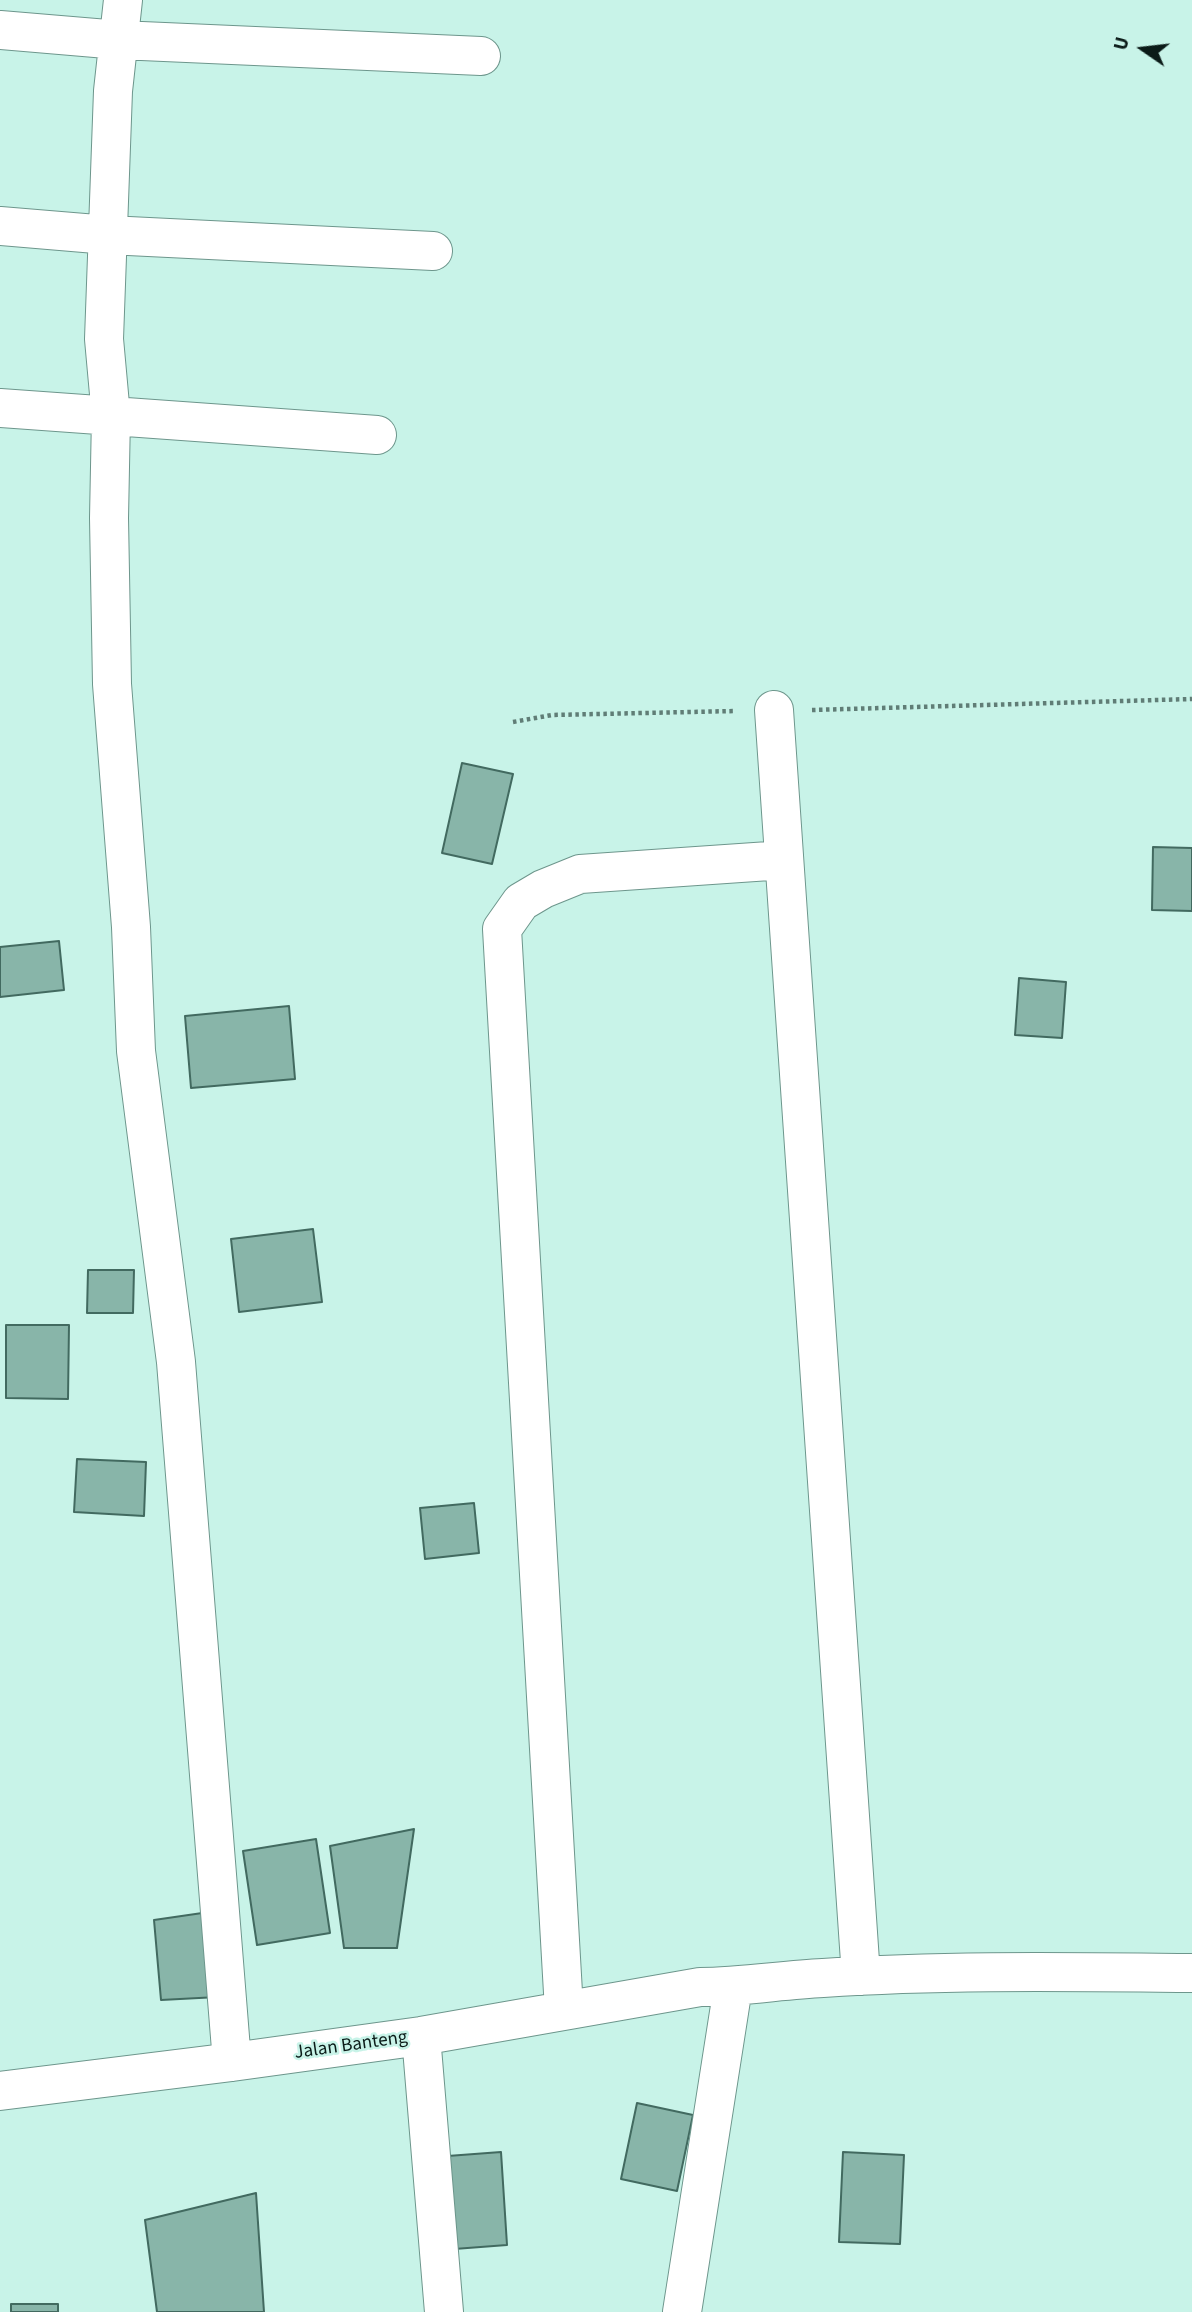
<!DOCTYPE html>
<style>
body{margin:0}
#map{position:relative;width:1192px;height:2312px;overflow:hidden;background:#c8f3e8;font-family:"Source Sans 3",sans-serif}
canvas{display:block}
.north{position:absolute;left:1108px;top:14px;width:70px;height:70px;-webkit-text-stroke:5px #c8f3e8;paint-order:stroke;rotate:284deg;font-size:19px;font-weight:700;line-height:28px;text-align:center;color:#0b1b18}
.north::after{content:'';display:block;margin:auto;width:24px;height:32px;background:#0b1b18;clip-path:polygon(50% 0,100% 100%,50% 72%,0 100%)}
</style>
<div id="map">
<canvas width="1192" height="2312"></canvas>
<div class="north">U</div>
</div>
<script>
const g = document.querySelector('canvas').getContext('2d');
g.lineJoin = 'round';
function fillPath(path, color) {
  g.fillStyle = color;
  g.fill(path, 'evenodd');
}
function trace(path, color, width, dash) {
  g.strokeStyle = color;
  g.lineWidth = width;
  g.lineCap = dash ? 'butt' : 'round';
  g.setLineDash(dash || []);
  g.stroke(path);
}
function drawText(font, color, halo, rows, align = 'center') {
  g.font = font + ' "Source Sans 3",sans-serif';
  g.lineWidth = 5;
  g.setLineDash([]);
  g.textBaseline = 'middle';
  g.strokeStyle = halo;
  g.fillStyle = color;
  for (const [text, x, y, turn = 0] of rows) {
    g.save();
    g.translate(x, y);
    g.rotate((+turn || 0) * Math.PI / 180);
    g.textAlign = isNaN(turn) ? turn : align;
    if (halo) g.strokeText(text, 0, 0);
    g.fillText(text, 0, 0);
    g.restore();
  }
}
const building = new Path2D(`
 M462 763 513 774 492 864 442 853Z
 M1153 847 1192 848V911L1152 910Z
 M59 941 64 990 0 997V947Z
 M1019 978 1066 982 1062 1038 1015 1035Z
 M289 1006 295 1079 191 1088 185 1016Z
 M313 1229 322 1302 239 1312 231 1239Z
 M88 1270H134L133 1313H87Z
 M6 1325H69L68 1399 6 1398Z
 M77 1459 146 1462 144 1516 74 1512Z
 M474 1503 479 1553 425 1559 420 1508Z
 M414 1829 397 1948H344L330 1846Z
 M316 1839 330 1933 257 1945 243 1851Z
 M216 1911 218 1997 161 2000 154 1920Z
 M637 2103 693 2115 677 2191 621 2179Z
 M501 2152 507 2245 428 2251 421 2158Z
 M843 2152 904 2155 900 2244 839 2242Z
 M256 2193 264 2312H157L145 2220Z
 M11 2304H58V2312H11Z`);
fillPath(building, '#88b5a9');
trace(building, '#426a60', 2);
const minor = new Path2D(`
 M123 0 113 91 104 339 111 416 109 518 112 684 131 927 136 1051 176 1362 232 2062
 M0 30 119 40 481 56
 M0 226 108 235 433 251
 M0 408 377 435
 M774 710 861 1976
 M564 2010 502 929 521 902 543 889 580 874 784 860
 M421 2036 444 2312
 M0 2091 232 2062 421 2036 700 1987C741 1987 782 1980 823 1978 945 1970 1069 1972 1192 1973
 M682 2312 733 1987`);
trace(minor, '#6d968c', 40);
trace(new Path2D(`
 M812 710 1192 699
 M513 722 552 715 736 711`), '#607d76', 4.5, [3.5, 3.5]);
trace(minor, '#fff', 38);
drawText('19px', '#0b1b18', '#c8f3e8', [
 ["Jalan Banteng",351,2046,-8]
]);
</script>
